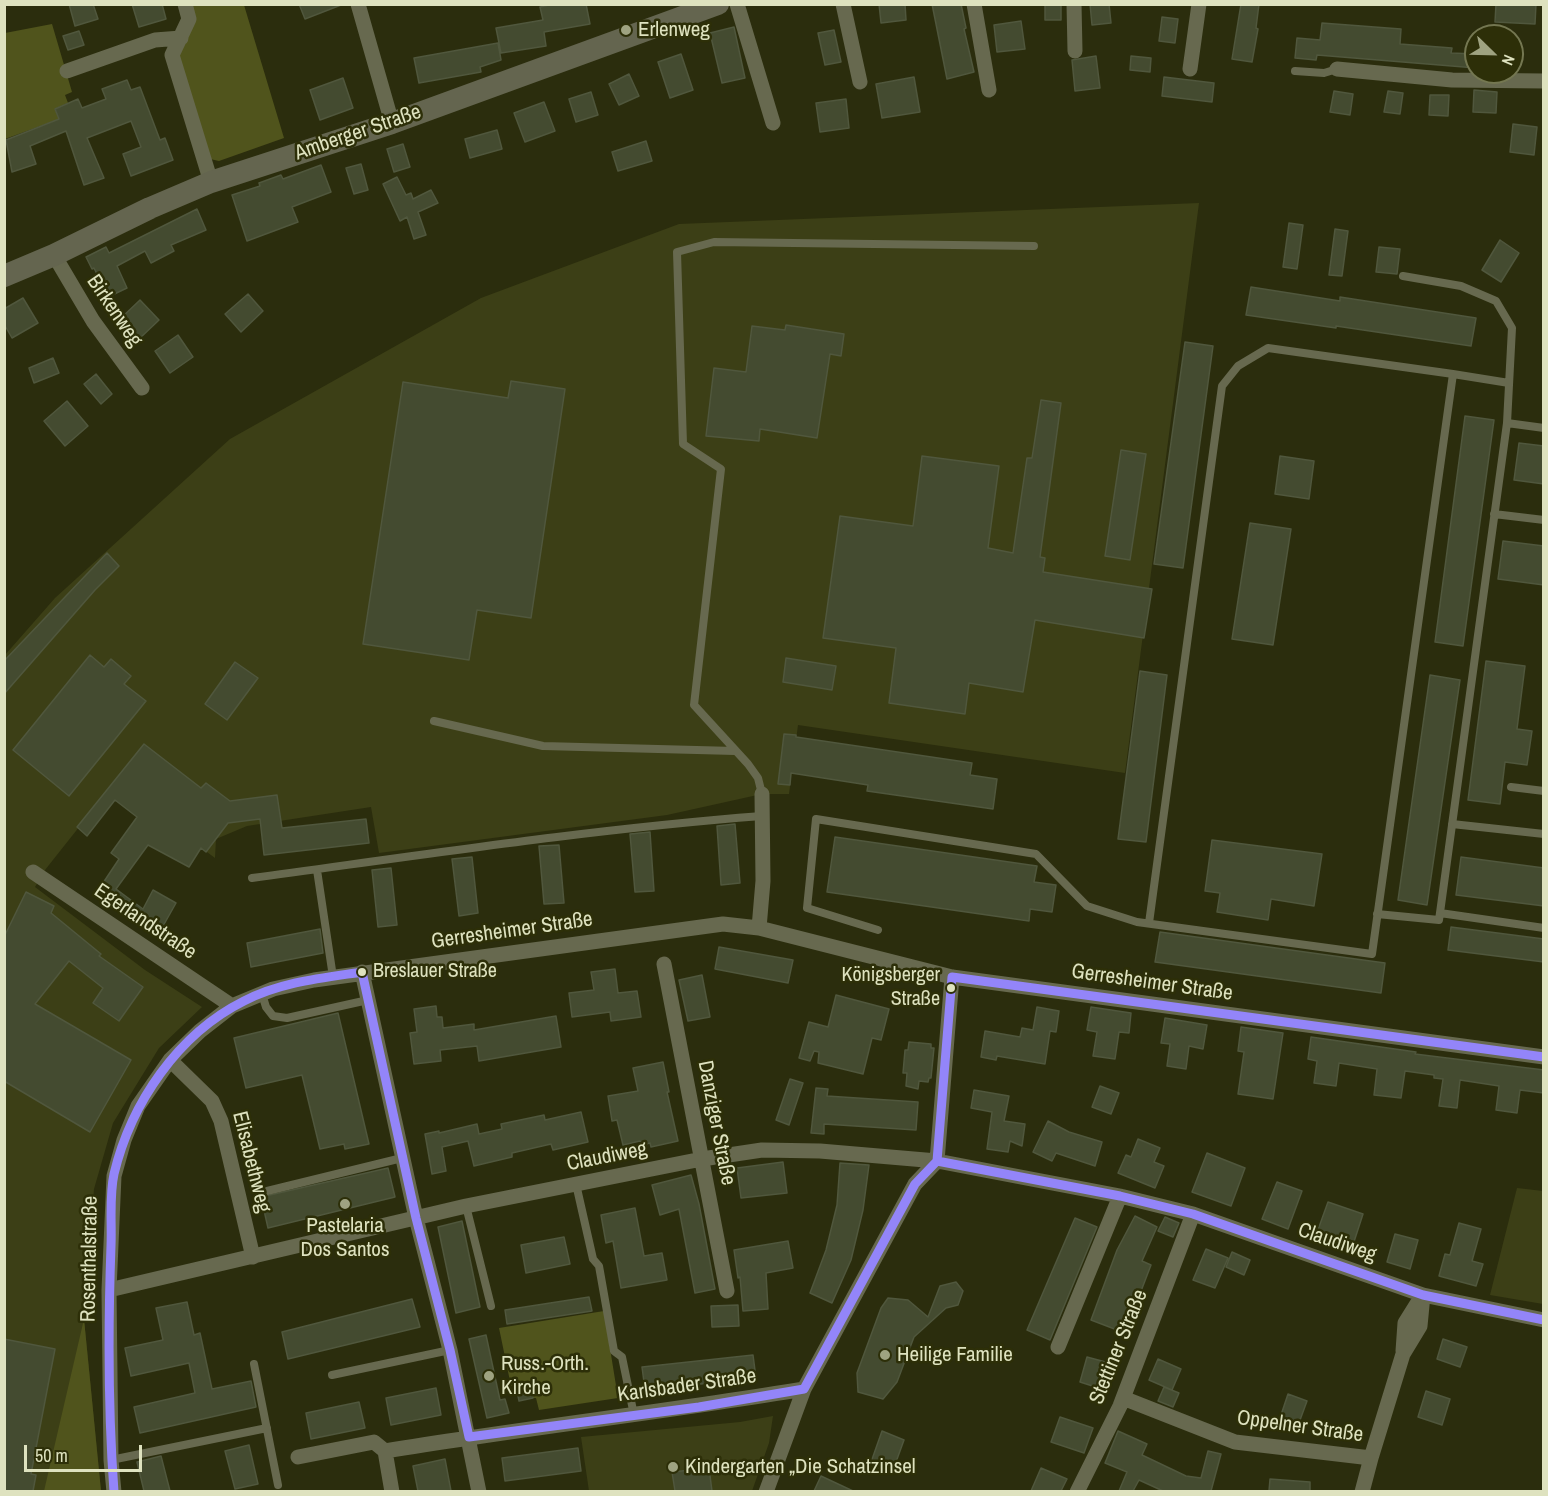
<!DOCTYPE html>
<meta charset="utf-8">
<style>
body{margin:0}
#map{position:relative;width:1548px;height:1496px;overflow:hidden;background:#2b2d0d;font-family:"Archivo Narrow",sans-serif}
canvas{display:block}
.frame{position:absolute;inset:0;border:6px solid #dee2bf;pointer-events:none}
.north{position:absolute;left:1464px;top:24px;width:60px;height:60px;box-sizing:border-box;background:#2d2f08;border:2px solid #747751;border-radius:50%;rotate:113deg;font-size:16px;font-weight:700;line-height:24px;text-align:center;color:#dee2bf}
.north::after{content:'';display:block;margin:auto;width:21px;height:27px;background:#9fa381;clip-path:polygon(50% 0,100% 100%,50% 72%,0 100%)}
.scale{position:absolute;left:24px;top:1445px;width:118px;height:27px;box-sizing:border-box;border:3px solid #dee2bf;border-top:0;padding-left:8px;font-size:18px;line-height:21px;white-space:nowrap;color:#dee2bf;-webkit-text-stroke:4px #2d2f08;paint-order:stroke}
</style>
<div id="map">
<canvas width="1548" height="1496"></canvas>
<div class="frame"></div>
<div class="north">N</div>
<div class="scale">50 m</div>
</div>
<script>
const g = document.querySelector('canvas').getContext('2d');
g.lineJoin = 'round';
function fillPath(path, color) {
  g.fillStyle = color;
  g.fill(path, 'evenodd');
}
function trace(path, color, width, dash) {
  g.strokeStyle = color;
  g.lineWidth = width;
  g.lineCap = dash ? 'butt' : 'round';
  g.setLineDash(dash || []);
  g.stroke(path);
}
function drawText(font, color, halo, rows, align = 'center') {
  g.font = font + ' "Archivo Narrow",sans-serif';
  g.lineWidth = 5;
  g.setLineDash([]);
  g.textBaseline = 'middle';
  g.strokeStyle = halo;
  g.fillStyle = color;
  for (const [text, x, y, turn = 0] of rows) {
    g.save();
    g.translate(x, y);
    g.rotate((+turn || 0) * Math.PI / 180);
    g.textAlign = isNaN(turn) ? turn : align;
    if (halo) g.strokeText(text, 0, 0);
    g.fillText(text, 0, 0);
    g.restore();
  }
}
fillPath(new Path2D(`
 M1199 203 1125 773 798 725 789 794H762L667 815 379 853 371 807 247 826 216 839 215 858 114 783 45 870 35 887 145 970 202 1007 159 1048 113 1123 94 1189 84 1319 101 1491 5 1492V655L55 598 230 439 481 298 679 224Z
 M1517 1188 1543 1191V1304L1490 1295Z
 M773 1416 769 1443 752 1491H589L581 1437 740 1422Z`), '#3c3f16');
fillPath(new Path2D(`
 M188 5H244L284 138 219 161 210 159 177 56Z
 M52 24 72 92 65 95 68 103 55 109 59 118 57 120 5 139V33Z
 M604 1311 618 1398 539 1410 536 1398H533L530 1382 511 1386 499 1328Z
 M84 1319 101 1491H44Z`), '#50541c');
const building = new Path2D(`
 M69 4H93L98 19 75 26Z
 M132 4H162L166 19 139 27Z
 M299 4H341V5L305 19Z
 M554 4H586L590 24 544 32 546 46 501 53 496 28 543 20 540 7Z
 M879 4H905L906 20 881 23Z
 M932 4H961L966 28 964 29 974 72 947 79Z
 M1045 4H1061V20H1045Z
 M1090 4H1109L1111 23 1092 25Z
 M1241 4H1259L1256 28 1258 29 1252 62 1232 59Z
 M1496 4H1536L1535 24 1495 22Z
 M1162 17 1178 19 1175 43 1159 41Z
 M1021 21 1025 49 997 52 994 25Z
 M1322 23 1401 29 1400 44 1452 48 1451 53 1476 54V68L1317 55 1316 60 1295 58 1297 38 1320 40Z
 M734 27 745 78 722 83 710 33Z
 M834 30 841 62 825 65 818 33Z
 M79 31 84 45 68 50 63 36Z
 M498 43 501 60 480 67 481 72 419 83 414 58Z
 M681 54 693 90 670 98 658 62Z
 M1096 56 1100 88 1075 91 1072 60Z
 M1131 56 1151 58 1150 72 1130 70Z
 M629 74 639 96 619 105 609 84Z
 M914 77 920 112 882 118 876 84Z
 M1164 77 1214 83 1212 102 1162 96Z
 M343 78 353 108 320 120 310 90Z
 M127 80 131 90 140 87 160 140 165 138 173 160 131 176 123 154 141 147 131 121 87 138 104 178 84 185 66 131 30 146 36 164 12 172 6 140 59 119 55 109 78 99 82 108 106 99 102 89Z
 M1474 90 1497 92 1496 113 1473 112Z
 M1334 91 1353 94 1350 115 1330 112Z
 M1388 91 1403 93 1400 114 1384 112Z
 M591 92 598 115 576 122 569 99Z
 M1430 95H1449L1448 116 1429 115Z
 M846 99 849 128 820 132 816 103Z
 M544 102 555 131 525 142 514 113Z
 M1513 124 1537 127 1534 155 1510 152Z
 M497 130 502 149 470 158 465 139Z
 M646 141 652 161 618 171 612 152Z
 M403 144 410 167 394 172 387 149Z
 M361 164 368 190 354 194 346 168Z
 M321 165 331 192 292 207 298 222 247 241 232 195 260 186 259 183 281 175 283 179Z
 M397 177 406 195 411 193 413 199 431 190 438 203 418 212 426 235 414 239 407 217 400 221 383 184Z
 M197 209 206 230 171 245 174 251 151 263 145 251 117 266 127 288 108 297 94 268 92 269 86 257 106 247 109 253Z
 M1289 223 1303 225 1297 269 1283 267Z
 M1335 229 1348 231 1342 276 1329 275Z
 M1500 240 1519 253 1501 282 1482 270Z
 M1379 247 1400 249 1397 274 1376 272Z
 M1251 287 1340 301V297L1476 318 1471 346 1336 326V328L1246 315Z
 M248 294 263 311 241 332 225 314Z
 M23 298 38 323 12 338 4 324V309Z
 M140 300 159 320 138 340 119 320Z
 M786 325 844 334 841 356 830 354 817 438 760 429 759 441 706 436 714 368 746 372 752 326 785 330Z
 M178 335 193 357 170 373 155 351Z
 M1185 342 1213 346 1183 568 1154 564Z
 M53 358 59 373 34 383 29 368Z
 M96 374 112 394 101 404 84 384Z
 M511 381 565 389 531 618 477 610 469 660 363 644 403 382 508 398Z
 M1041 400 1061 403 1040 557 1045 558 1043 572 1152 589 1144 638 1035 620 1023 692 969 683 965 714 889 703 896 648 823 638 840 516 913 526 922 456 999 466 988 548 1013 553 1027 458H1032Z
 M67 401 88 426 65 446 44 421Z
 M1465 416 1494 420 1463 646 1435 642Z
 M1519 443 1544 446V484L1514 480Z
 M1121 450 1146 454 1130 560 1105 556Z
 M1280 456 1314 461 1309 499 1275 494Z
 M1250 523 1291 529 1273 645 1232 639Z
 M1503 541 1544 546V585L1498 579Z
 M107 553 119 566 95 590 4 694V661Z
 M90 655 104 667 111 659 131 676 124 684 146 701 69 796 13 750Z
 M786 658 836 666 832 690 783 682Z
 M1486 661 1525 666 1517 729 1532 731 1527 765 1505 762 1500 804 1468 800Z
 M235 662 258 678 227 720 205 704Z
 M1140 671 1167 675 1146 842 1118 839Z
 M1430 675 1460 680 1427 905 1398 900Z
 M784 734 796 735V737L972 763 970 775 997 779 993 809 867 791 868 785 791 773 790 785 778 784Z
 M144 744 201 788 206 783 230 801 277 795 282 828 366 819 369 843 264 855 260 819 228 823 206 852 201 848 189 867 148 845 116 889 143 909 153 890 176 903 158 935 119 912 95 895 119 859 111 853 137 817 115 800 87 836 77 827Z
 M735 824 740 883 721 885 717 826Z
 M650 832 654 891 635 892 630 834Z
 M835 837 1037 866 1034 882 1056 885 1052 912 1030 909 1029 921 827 892Z
 M1212 840 1322 854 1314 906 1271 899 1268 920 1217 912 1220 893 1205 891Z
 M559 845 564 903 544 904 539 846Z
 M472 857 478 913 459 916 452 859Z
 M1461 857 1544 868V906L1456 895Z
 M391 868 397 925 378 927 372 870Z
 M26 892 54 906 51 913 101 954 99 956 143 987 119 1021 93 1003 103 988 69 961 35 1004 131 1060 90 1132 4 1081V937Z
 M1451 927 1544 939V962L1448 950Z
 M320 929 323 953 251 967 247 943Z
 M1160 932 1385 963 1381 993 1155 962Z
 M719 947 793 960 788 983 715 969Z
 M615 969 618 993 637 991 641 1017 611 1021 610 1012 572 1017 569 993 594 990 591 972Z
 M702 975 710 1017 688 1021 679 980Z
 M836 995 889 1009 881 1040 872 1038 863 1074 818 1063 819 1052 814 1051 810 1061 799 1058 809 1022 828 1027Z
 M436 1006 437 1017H442L443 1028 474 1024V1030L556 1016 561 1047 479 1061 477 1046 440 1050 441 1061 414 1064 410 1033 417 1032 414 1009Z
 M1037 1007 1059 1011 1056 1032 1050 1031 1045 1064 997 1056 996 1060 981 1057 985 1031 1020 1037 1022 1028 1033 1030Z
 M1091 1007 1131 1013 1129 1033 1119 1032 1115 1059 1093 1056 1097 1032 1087 1030Z
 M338 1013 369 1144 345 1149 344 1144 320 1149 302 1075 246 1088 234 1038Z
 M1165 1018 1207 1025 1203 1049 1189 1046 1186 1069 1167 1066 1170 1044 1161 1043Z
 M1241 1027 1283 1033 1273 1099 1238 1094 1244 1052 1238 1051Z
 M1311 1037 1416 1052 1415 1054 1544 1070V1093L1520 1090 1517 1113 1496 1110 1499 1086 1460 1080 1457 1108 1439 1106 1443 1079 1434 1078V1075L1405 1071 1401 1098 1374 1095 1377 1069 1339 1063 1336 1086 1314 1083 1317 1061 1308 1059Z
 M909 1042 931 1044V1048H934L931 1078H929L928 1082 919 1081 918 1089 906 1086 907 1073H903L905 1050H908Z
 M663 1062 669 1092H667L678 1141 651 1147 650 1143 642 1145 640 1141 623 1145 617 1120 612 1121 608 1096 638 1091 633 1068Z
 M790 1079 803 1083 789 1125 776 1120Z
 M1100 1086 1119 1093 1111 1114 1092 1107Z
 M816 1088 828 1089 827 1096 918 1102 916 1130 824 1124V1134L811 1133Z
 M974 1090 1009 1096 1004 1121 1025 1124 1022 1146 1010 1141 1008 1152 987 1149 992 1112 971 1108Z
 M581 1112 588 1142 553 1150 551 1144 512 1153V1157L474 1166 468 1141 442 1147 446 1171 432 1174 425 1134 439 1131V1133L477 1124 479 1134 502 1129 501 1124 544 1115 545 1120Z
 M1048 1121 1069 1132 1102 1142 1095 1166 1056 1153 1052 1161 1033 1152Z
 M1138 1139 1160 1148 1154 1162 1164 1166 1155 1188 1118 1173 1126 1155 1131 1157Z
 M1207 1153 1245 1168 1231 1206 1192 1192Z
 M783 1162 787 1193 741 1198 737 1168Z
 M840 1163 869 1165 863 1210 851 1260 832 1303 810 1293 826 1250 837 1205Z
 M388 1168 395 1197 268 1228 261 1197Z
 M691 1175 699 1204 715 1289 695 1293 679 1209 660 1215 652 1185Z
 M1277 1182 1302 1191 1288 1229 1262 1219Z
 M1328 1202 1363 1214 1351 1251 1315 1238Z
 M635 1208 644 1256 662 1253 667 1280 621 1288 613 1241 606 1243 601 1215Z
 M1135 1216 1157 1227 1142 1261 1151 1265 1125 1333 1091 1320 1117 1250Z
 M1165 1217 1179 1223 1173 1237 1158 1231Z
 M1075 1218 1097 1227 1050 1340 1027 1330Z
 M462 1221 480 1307 456 1313 438 1227Z
 M1459 1223 1481 1229 1472 1261 1483 1264 1476 1286 1439 1276 1445 1254 1450 1255Z
 M1395 1234 1418 1240 1410 1269 1387 1262Z
 M564 1237 570 1264 526 1273 521 1245Z
 M788 1241 793 1268 766 1273 768 1309 743 1311 740 1277 738 1278 734 1250Z
 M1206 1249 1228 1258 1215 1288 1193 1280Z
 M1232 1252 1250 1260 1244 1275 1226 1267Z
 M956 1282 963 1291 958 1305 946 1308 914 1337 897 1382 883 1399 858 1392 857 1373 881 1308 888 1298 908 1300 928 1317 940 1286Z
 M589 1297 592 1311 507 1324 505 1310Z
 M412 1299 420 1327 288 1359 282 1332Z
 M187 1302 194 1335 200 1333 212 1389 251 1381 256 1407 140 1433 134 1407 195 1393 189 1363 131 1376 125 1348 163 1340 156 1308Z
 M738 1305 739 1326 712 1327 711 1306Z
 M486 1335 500 1400 505 1399 509 1413 487 1418 469 1339Z
 M4 1339 55 1349 31 1474 36 1475 33 1491H4Z
 M1443 1339 1467 1347 1460 1367 1437 1359Z
 M753 1355 756 1378 645 1390 642 1367Z
 M1087 1357 1113 1364 1105 1390 1080 1382Z
 M1158 1359 1181 1369 1172 1390 1149 1380Z
 M530 1382 533 1398 519 1401 516 1385Z
 M1164 1387 1179 1393 1173 1407 1158 1401Z
 M436 1388 441 1415 391 1425 386 1398Z
 M1426 1391 1450 1399 1442 1425 1418 1417Z
 M1288 1394 1307 1401 1296 1431 1278 1424Z
 M359 1402 365 1428 311 1439 306 1413Z
 M1060 1417 1093 1428 1084 1453 1051 1442Z
 M882 1431 904 1440 892 1473 870 1465Z
 M1118 1431 1147 1444 1142 1455 1186 1476 1201 1478 1208 1451 1221 1454 1211 1491H1163L1139 1480 1133 1491H1119L1127 1472 1105 1463Z
 M249 1445 258 1484 235 1489 225 1451Z
 M578 1448 581 1471 505 1481 502 1458Z
 M161 1456 170 1491H144L137 1462Z
 M445 1459 451 1491H418L413 1466Z
 M709 1468 712 1491H675L672 1472Z
 M1041 1468 1067 1479 1061 1491H1031Z
 M821 1476 853 1491H814Z
 M1270 1479 1310 1482V1491H1269Z`);
fillPath(building, '#444b30');
trace(building, '#50573d', 1.5);
trace(new Path2D(`
 M1295 71 1324 73 1337 69
 M1403 276 1461 286 1496 301 1512 328 1507 423
 M1494 514 1544 520
 M434 721 543 746 735 751
 M1511 787 1544 791
 M762 794 758 778 748 764 694 705 721 469 683 444 677 252 714 242 1034 246
 M1452 824 1544 834
 M317 870 333 977
 M252 878C422 855 592 829 762 816
 M1440 913 1544 928
 M1377 914 1439 920 1507 423 1544 428
 M1149 923 1222 386 1238 366 1268 348 1453 374 1509 383
 M878 930 807 908 816 819 1036 854 1087 906 1137 922 1372 954 1453 374
 M262 994 266 1007 273 1016 287 1018 368 1000
 M576 1184 593 1259 599 1266 614 1351 622 1357 634 1415
 M263 1192 402 1158
 M466 1206 491 1306
 M254 1364 278 1485
 M332 1375 450 1350
 M111 1460 267 1428`), '#67694f', 8);
trace(new Path2D(`
 M185 4 189 19 172 55 211 182
 M358 4 392 123
 M737 4 773 123
 M843 4 860 82
 M974 4 989 90
 M1074 4 1075 51
 M1190 69 1199 4
 M1337 69 1452 80 1544 81
 M67 71 155 40 181 38
 M54 255 93 321 142 388
 M33 872 232 1006
 M759 928 763 881 762 794
 M664 964 727 1291
 M362 972 416 1218 450 1350 479 1492
 M170 1060 212 1101 221 1121 253 1257
 M109 1290 466 1206 702 1159 762 1150 820 1151 937 1161 1120 1196 1193 1214 1423 1295 1544 1320
 M1058 1347 1120 1196
 M1403 1351 1405 1323 1420 1299
 M1123 1398 1235 1442 1371 1458 1403 1354 1420 1326 1423 1295
 M385 1451 392 1492
 M298 1457 374 1442 385 1451C524 1428 665 1412 804 1389
 M114 1492 111 1460 109 1290 114 1176 124 1140 138 1106 170 1060 200 1031 232 1006 273 989 314 980 723 924 759 928 952 977 1544 1057
 M766 1492 804 1389 915 1184 937 1161 952 977
 M1077 1492 1120 1406 1193 1214
 M1362 1492 1371 1458`), '#67694f', 15);
trace(new Path2D(`
 M4 276 54 255 150 208 211 182 392 123 718 4`), '#64654f', 22);
trace(new Path2D(`
 M937 1161 1120 1196 1193 1214 1423 1295 1544 1320
 M114 1492C108 1410 108 1328 111 1246 112 1223 109 1197 114 1174 131 1103 178 1034 244 1001 281 982 322 978 362 972L416 1218 450 1350 469 1437 699 1407 804 1389 915 1184 937 1161 952 977 1544 1057`), '#9385f9', 9);
for (const [x, y, r, color] of [
 [626,30,6,"#9fa381"],
 [362,972,5,"#dee2bf"],
 [951,988,5,"#dee2bf"],
 [345,1204,6,"#9fa381"],
 [885,1355,6,"#9fa381"],
 [489,1376,6,"#9fa381"],
 [673,1467,6,"#9fa381"]
]) {
  const dot = new Path2D();
  dot.arc(x, y, r, 0, 2 * Math.PI);
  g.fillStyle = color;
  g.fill(dot);
  trace(dot, '#2d2f08', 2);
}
drawText('20px', '#dee2bf', '#2d2f08', [
 ["Breslauer Straße",373,972],
 ["Königsberger",940,976,"right"],
 ["Straße",940,1000,"right"]
], 'left');
drawText('21px', '#dee2bf', '#2d2f08', [
 ["Erlenweg",638,30],
 ["Pastelaria",345,1226,"center"],
 ["Dos Santos",345,1250,"center"],
 ["Heilige Familie",897,1355],
 ["Russ.-Orth.",501,1364],
 ["Kirche",501,1388],
 ["Kindergarten „Die Schatzinsel",685,1467]
], 'left');
drawText('21px', '#dee2bf', '#2d2f08', [
 ["Amberger Straße",358,133,-19],
 ["Birkenweg",114,311,56],
 ["Egerlandstraße",145,922,34],
 ["Gerresheimer Straße",512,931,-8],
 ["Gerresheimer Straße",1152,983,8],
 ["Danziger Straße",716,1123,79],
 ["Claudiweg",607,1157,-11],
 ["Elisabethweg",251,1162,76],
 ["Claudiweg",1337,1243,19],
 ["Rosenthalstraße",90,1259,-89],
 ["Stettiner Straße",1119,1347,-68],
 ["Karlsbader Straße",687,1386,-8],
 ["Oppelner Straße",1300,1427,8]
]);
</script>
